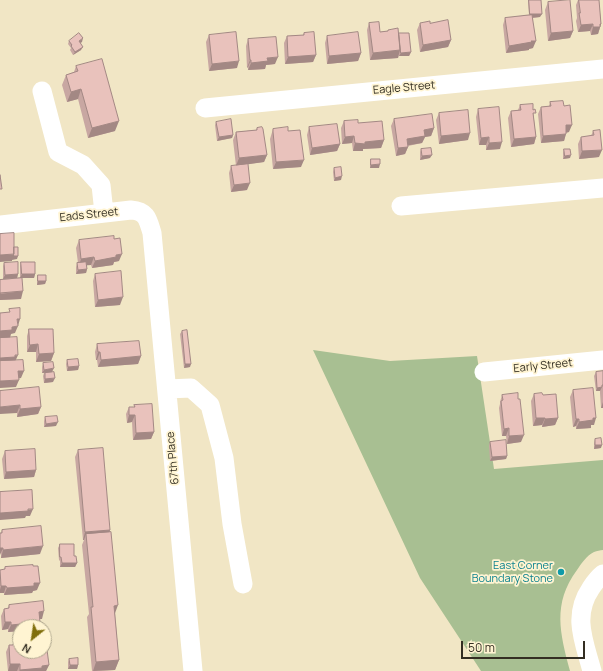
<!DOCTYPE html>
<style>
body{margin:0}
#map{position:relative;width:603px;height:671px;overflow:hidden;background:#f1e6c5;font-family:Manrope,sans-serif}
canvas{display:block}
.north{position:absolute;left:12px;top:619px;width:40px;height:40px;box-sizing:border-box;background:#fff4d2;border:1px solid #ada58c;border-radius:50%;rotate:210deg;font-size:11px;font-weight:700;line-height:16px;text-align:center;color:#332e22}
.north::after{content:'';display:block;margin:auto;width:14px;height:18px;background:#806e0b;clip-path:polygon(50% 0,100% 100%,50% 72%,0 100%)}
.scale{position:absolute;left:461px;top:641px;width:124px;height:18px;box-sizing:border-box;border:2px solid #332e22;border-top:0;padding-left:5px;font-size:12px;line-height:14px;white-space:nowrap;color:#332e22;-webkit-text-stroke:3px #fff4d2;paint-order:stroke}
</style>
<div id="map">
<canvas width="603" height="671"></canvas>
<div class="north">N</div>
<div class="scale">50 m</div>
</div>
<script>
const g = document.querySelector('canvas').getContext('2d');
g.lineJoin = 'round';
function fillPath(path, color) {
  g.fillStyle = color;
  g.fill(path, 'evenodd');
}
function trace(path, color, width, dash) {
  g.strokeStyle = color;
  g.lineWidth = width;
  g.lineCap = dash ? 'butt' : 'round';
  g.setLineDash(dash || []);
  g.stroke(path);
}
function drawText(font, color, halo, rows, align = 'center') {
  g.font = font + ' Manrope,sans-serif';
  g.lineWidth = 3.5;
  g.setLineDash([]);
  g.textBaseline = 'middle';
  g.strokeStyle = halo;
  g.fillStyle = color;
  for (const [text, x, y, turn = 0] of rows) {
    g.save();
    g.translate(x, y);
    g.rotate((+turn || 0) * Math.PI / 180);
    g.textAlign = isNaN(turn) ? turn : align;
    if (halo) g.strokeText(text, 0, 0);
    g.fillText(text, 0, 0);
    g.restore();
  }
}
fillPath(new Path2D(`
 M313 350 390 361 477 356 494 469 603 460V550C600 550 597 551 594 552 587 555 581 564 577 570 552 604 560 633 570 671H481L420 578Z`), '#a8bf92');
trace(new Path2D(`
 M42 91 58 152 83 165 101 185 104 213
 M205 108 603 69
 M401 206 603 188
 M0 225 131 210C147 211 148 220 152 233L193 671
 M484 372 603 360
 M167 389 191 388 210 405 224 458 232 524 243 584
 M592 671C584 641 572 616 591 588 595 582 598 578 603 574`), '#fff', 19);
fillPath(new Path2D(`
 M528 0H541L540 17 533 18V48L529 49V50L506 53 503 25 505 18 529 15Z
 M578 0H599L601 24 598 34 591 35 590 31 578 32 576 21 577 18 576 5Z
 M548 2 573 31 570 38 548 41 545 10Z
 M369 23 380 32 388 31V30L399 35V33L411 52 409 56H399V54L398 58 370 60 367 30Z
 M420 23H430L451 40 448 47 420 52 417 30Z
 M304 33 316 55 313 62 285 64 284 43 287 36 303 35Z
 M209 35 237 68 209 71 206 42Z
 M327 36 361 53 358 61 327 64 325 43Z
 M248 39 275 64 266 65 265 69 248 70V67L247 68 246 46Z
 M69 41 82 42 80 43 81 50 73 55 70 50 71 48 68 44Z
 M76 66 115 131 88 138 78 99 67 102 62 85 66 75 74 72Z
 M550 102 564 106 569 132 566 133 564 141 541 143 538 114 541 107 549 106Z
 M520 105 533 110 536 137 534 144 511 147 508 118 511 111 518 110Z
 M478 109 500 149 486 150V145H479L476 117Z
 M439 113 468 140 439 144 436 120Z
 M394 119 434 128 431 136 425 137 422 143 408 146V147L405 154 396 156 391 126Z
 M344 121 358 123 384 140 381 148 363 149V151H353L352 143 342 144 341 128Z
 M216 122 233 135 232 138 217 141 215 125Z
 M309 127 340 144 337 151 310 155 307 135Z
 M257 128 267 155 264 162 248 164 247 190 231 192 229 173 231 166H236L233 140 236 132 256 130Z
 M273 129 288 131 301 167 273 169 270 139Z
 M593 131 599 157 579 159 578 144 581 137 591 136Z
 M421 149 430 158 420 160V152Z
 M564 149 570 158 563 159V153Z
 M371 159 379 168H370V163Z
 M334 168 341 180 334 181 333 172Z
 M79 240 119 261 114 262 113 265 92 268 91 265H87V269L86 273 76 274V267L77 263H78L76 248Z
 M21 262 35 274 34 278H22L21 299 0 300V280L20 278V266Z
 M4 263 18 274 17 278 3 279V266Z
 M95 274 120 305 95 307 93 281Z
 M38 275 46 281 45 284 37 285V279Z
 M29 329 54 353 51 361 36 362V352H27V336Z
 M182 331 190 367 184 368 180 334Z
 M97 344 141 356 138 364 98 367 97 360H96L95 352Z
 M67 360 79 366 78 370 67 371 66 364Z
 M43 363 52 372 53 382 44 383 43 376 44 373H42V367Z
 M603 371V408H601L600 393V391H596L594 376 596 372Z
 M573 390 594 425H591V428L576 429V426L573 427 570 397Z
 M0 391 41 407 38 414 17 417V413Z
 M534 394 543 395 558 418 555 425 542 427V425L533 426 531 401Z
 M502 395 521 442 507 444 506 436H502L499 408 500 404V402Z
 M134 405 154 432 151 439 133 440 132 422 127 423 126 414 129 407H134Z
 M45 417 56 426 44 427V421Z
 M595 439 601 448 594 449V443Z
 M490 442 507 456 506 459 490 461 489 445Z
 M78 450 110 532 115 614 119 660 115 670 92 671 87 617 89 614 82 545 84 540H83L75 457Z
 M5 451 36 470 34 477 4 479 2 459Z
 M2 530 40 554 1 558V533Z
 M60 544 74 556 77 563 75 567H60V561L59 560 58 548Z
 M5 567 37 590 33 591 32 593 4 595V593H0V570H4Z
 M9 605 42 619H40V622L38 627H20V631L8 632V629L2 630 1 616 4 609 8 608Z
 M9 645 49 665 46 671H8L6 652Z
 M69 659 78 665 77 669H68V662Z`), '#c8a7a2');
fillPath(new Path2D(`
 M530 14H542L540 17 529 18Z
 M593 24 590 31 578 32 581 25Z
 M600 24H601L598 34 591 35 593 27Z
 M573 31 570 38 548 41 551 33Z
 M83 38 82 42 78 44 79 41Z
 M451 40 448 47 420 52 423 45Z
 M531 41H536L533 48 529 49V50L506 53 509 46Z
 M83 47 81 50 73 55 75 52Z
 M400 50 398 58 370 60 373 53Z
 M411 52 409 56H399L401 53Z
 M361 53 358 61 327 64 329 56Z
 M316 55 313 62 285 64 288 57Z
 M278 57 275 64 266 65 265 69 248 70 251 63 267 58Z
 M250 60H251L248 67 247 68Z
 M239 61 237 68 209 71 212 64Z
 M81 89 78 99 67 102 71 92Z
 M119 121 115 131 88 138 92 128Z
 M566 125H572L569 132 563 133Z
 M434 128 431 136 425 137 422 143 404 146 407 139 424 130Z
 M470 133 468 140 439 144 441 136Z
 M566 134 564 141 541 143 543 136Z
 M233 135 232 138 217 141 219 137Z
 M354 136 352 143 342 144 345 137Z
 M489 137 486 145H479L481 138Z
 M536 137 534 144 511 147 514 139Z
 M384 140 381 148 363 149V151H353L355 143Z
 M502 142 500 149 486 150 489 143Z
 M340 144 337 151 310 155 312 148Z
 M408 147 405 154 396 156 398 148Z
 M602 150 599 157 579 159 582 151Z
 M267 155 264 162 236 166 239 158Z
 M432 155 430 158 420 160 422 156Z
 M571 155 570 158 563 159 565 156Z
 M304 160 301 167 273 169 276 162Z
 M380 164 379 168H370L371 165Z
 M342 176 341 180 334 181 335 178Z
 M250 183 247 190 231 192 234 185Z
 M14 254 18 256 17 259 12 260V261L0 262V255Z
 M122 254 119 261 114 262 113 265 92 268 95 261 116 255Z
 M94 257 91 265 79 266 81 259Z
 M87 269 86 273 76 274 78 270Z
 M18 274 17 278 3 279 5 275Z
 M22 274H35L34 278H20Z
 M38 281H46L45 284 37 285Z
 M23 291 21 299 0 300V294Z
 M123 297 120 305 95 307 98 300Z
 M17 319H20L18 326Z
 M18 326 15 333 11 334 10 338 0 339V331L12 327Z
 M38 344 36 352H27L30 345Z
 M98 352H100L97 360H96Z
 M54 353 51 361 36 362 39 354Z
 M18 355 15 362 0 365V358Z
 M141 356 138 364 98 367 101 360Z
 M185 364H191L190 367 184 368Z
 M79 366 78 370 67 371 68 367Z
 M54 368 52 372 42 373 44 370Z
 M18 371H24L21 378 15 379Z
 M55 378 53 382 44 383 45 379Z
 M19 380 16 387 0 388V381Z
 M602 387 600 391H596L597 388Z
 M603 402V408H601Z
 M20 405 17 413 0 414V407Z
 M41 407 38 414 17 417 20 409Z
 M129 415H135L132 422 127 423Z
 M536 418H545L542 425 533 426Z
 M558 418 555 425 542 427 545 419Z
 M593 418H596L594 425H591V428L576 429 579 422Z
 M576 419H579L576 426 573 427Z
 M58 422 56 426 44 427 46 424Z
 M509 428 506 436H502L504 429Z
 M154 432 151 439 133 440 136 433Z
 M524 435 521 442 507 444 509 436Z
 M595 445H602L601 448 594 449Z
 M507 456 506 459 490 461 492 457Z
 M36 470 34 477 4 479 6 472Z
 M33 509 30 516H26L25 518 0 520V513Z
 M110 530 108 537 86 534 84 540H83L85 532Z
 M43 546 40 554 1 558 3 550Z
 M0 548H3L0 555Z
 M62 563H77L75 567H60Z
 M34 583H40L37 590 33 591 32 593 4 595 7 588Z
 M1 586H6L4 593H0V590Z
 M118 605 114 616V606Z
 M44 611 42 619H36L39 612Z
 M5 622H11L8 629 2 630Z
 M40 622 38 627H20V631L8 632 11 625Z
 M119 660 115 670 93 671 96 662Z
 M10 664H20L17 671H8Z
 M49 665 46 671H19L20 670 42 666Z
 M70 665H78L77 669H68Z`), '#a38884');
const building = new Path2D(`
 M529 0H541L542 14H530Z
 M570 0 573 31 551 33 548 2Z
 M579 0H599L601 24H600V27H593V24L581 25 579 13H580Z
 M532 15 536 41H531L532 42 509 46 505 18Z
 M448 20 451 40 423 45 420 23 430 21V23Z
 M379 22 380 32 388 31V30L398 28 400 50 373 53 369 23Z
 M236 32 239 61 212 64 209 35Z
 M314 32 316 55 288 57 287 36 304 35V33Z
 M358 32 361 53 329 56 327 36Z
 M79 33 83 38 79 41 83 47 75 52 71 46 72 45 69 41Z
 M399 33H409L411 52 401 53Z
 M276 37 278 57 267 58 268 61 251 63V60H250L248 39Z
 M102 59 119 121 92 128 81 89 71 92 66 75 78 71 76 66Z
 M563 101 564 106 570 105 572 125H566V134L543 136 541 107 551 106 550 102Z
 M533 104V110L535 109 536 113H533L536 137 514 139 511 111 521 110 520 105Z
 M499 107 502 142 489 143V137L481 138 478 109Z
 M468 110 470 133 441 136 439 113Z
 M432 114 434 128 424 130 425 136 407 139 408 147 398 148 394 119Z
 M231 119 233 135 219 137 216 122Z
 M358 120V123L382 121 384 140 365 142V144L355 143 354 136 345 137 344 121Z
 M337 124 340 144 312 148 309 127Z
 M262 127 263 129 267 155 239 158 236 132 257 130V128Z
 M288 127V131L300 130 304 160 276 162 273 132V129Z
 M600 130 602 150 582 151 581 137 594 135 593 131Z
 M431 148 432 155 422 156 421 149Z
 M564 149H570L571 155 565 156Z
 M371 159H380V164L371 165Z
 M248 164 250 183 234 185 231 166Z
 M341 167 342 176 335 178 334 168Z
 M0 175 2 189H0Z
 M14 233V254L0 255V234Z
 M114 236V239L120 238 122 254 116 255V257L95 261 94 257 81 259 79 240Z
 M14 247H18V256H14Z
 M18 262V274L5 275 4 263Z
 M21 262H35V274H22Z
 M86 262 87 269 78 270 77 263Z
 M121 271 123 297 98 300 95 274Z
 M38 275H46V281H38Z
 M22 278 23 291 0 293V295V280Z
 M20 308V319H17L18 326 12 327V330L0 331V313L10 312 9 309Z
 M29 329H53L54 353 39 354 38 344 30 345Z
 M187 330 191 364H185L182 331Z
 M17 337 18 355H15V357L0 358V338Z
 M139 341 141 356 101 360 100 352H98L97 344Z
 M78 359 79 366 68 367 67 360Z
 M23 360 24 371H18L19 380 0 381V361Z
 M53 362 54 368 44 370 43 363Z
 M603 371V385H602V387L597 388 596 372Z
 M54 372 55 378 45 379V373Z
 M39 387 41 407 20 409V405L0 407V391Z
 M593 388 596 418H593V420L579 422V419H576L573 390Z
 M518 393V399H520L524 435 509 436V428L504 429 501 401 503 400 502 395Z
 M542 393 543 395 556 394 558 418 545 419V418H536L534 394Z
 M152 404 154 432 136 433 135 415H129V407H135L134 405Z
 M57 416 58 422 46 424 45 417Z
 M601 438 602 445H595V439Z
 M506 440 507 456 492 457 490 442Z
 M103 448 110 530 85 532 78 450Z
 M35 449 36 470 6 472 5 451Z
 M32 490 33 509H28V511L0 513V492Z
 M41 526 43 546 3 550V548H0V533H2V530Z
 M111 532 118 605 114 606 119 660 96 662 91 607H93L86 534Z
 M60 544H74V556H76L77 563H62L61 557H60Z
 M33 565V566H38L40 583H34V586L7 588 6 586H1L0 570 5 569V567Z
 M43 601 44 611 39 612 40 622 11 625V622H5L4 609 9 608V605Z
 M44 642H46L49 665 42 666V668L20 670V664H10L9 645H13V644L20 643V651H44Z
 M78 658V665H70L69 659Z`);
fillPath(building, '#e9c2bc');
trace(building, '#a38884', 1);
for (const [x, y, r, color] of [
 [561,572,4,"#0f9aa8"]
]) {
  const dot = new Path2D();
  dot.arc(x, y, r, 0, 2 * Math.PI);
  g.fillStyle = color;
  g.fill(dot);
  trace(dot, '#fff4d2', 1.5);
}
drawText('11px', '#332e22', '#fff4d2', [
 ["Eagle Street",404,88,-5],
 ["Eads Street",89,215,-6],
 ["Early Street",543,366,-6],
 ["67th Place",173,458,-95]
]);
drawText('11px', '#0d838f', '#fff4d2', [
 ["East Corner",553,566],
 ["Boundary Stone",553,579]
], 'right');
</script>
